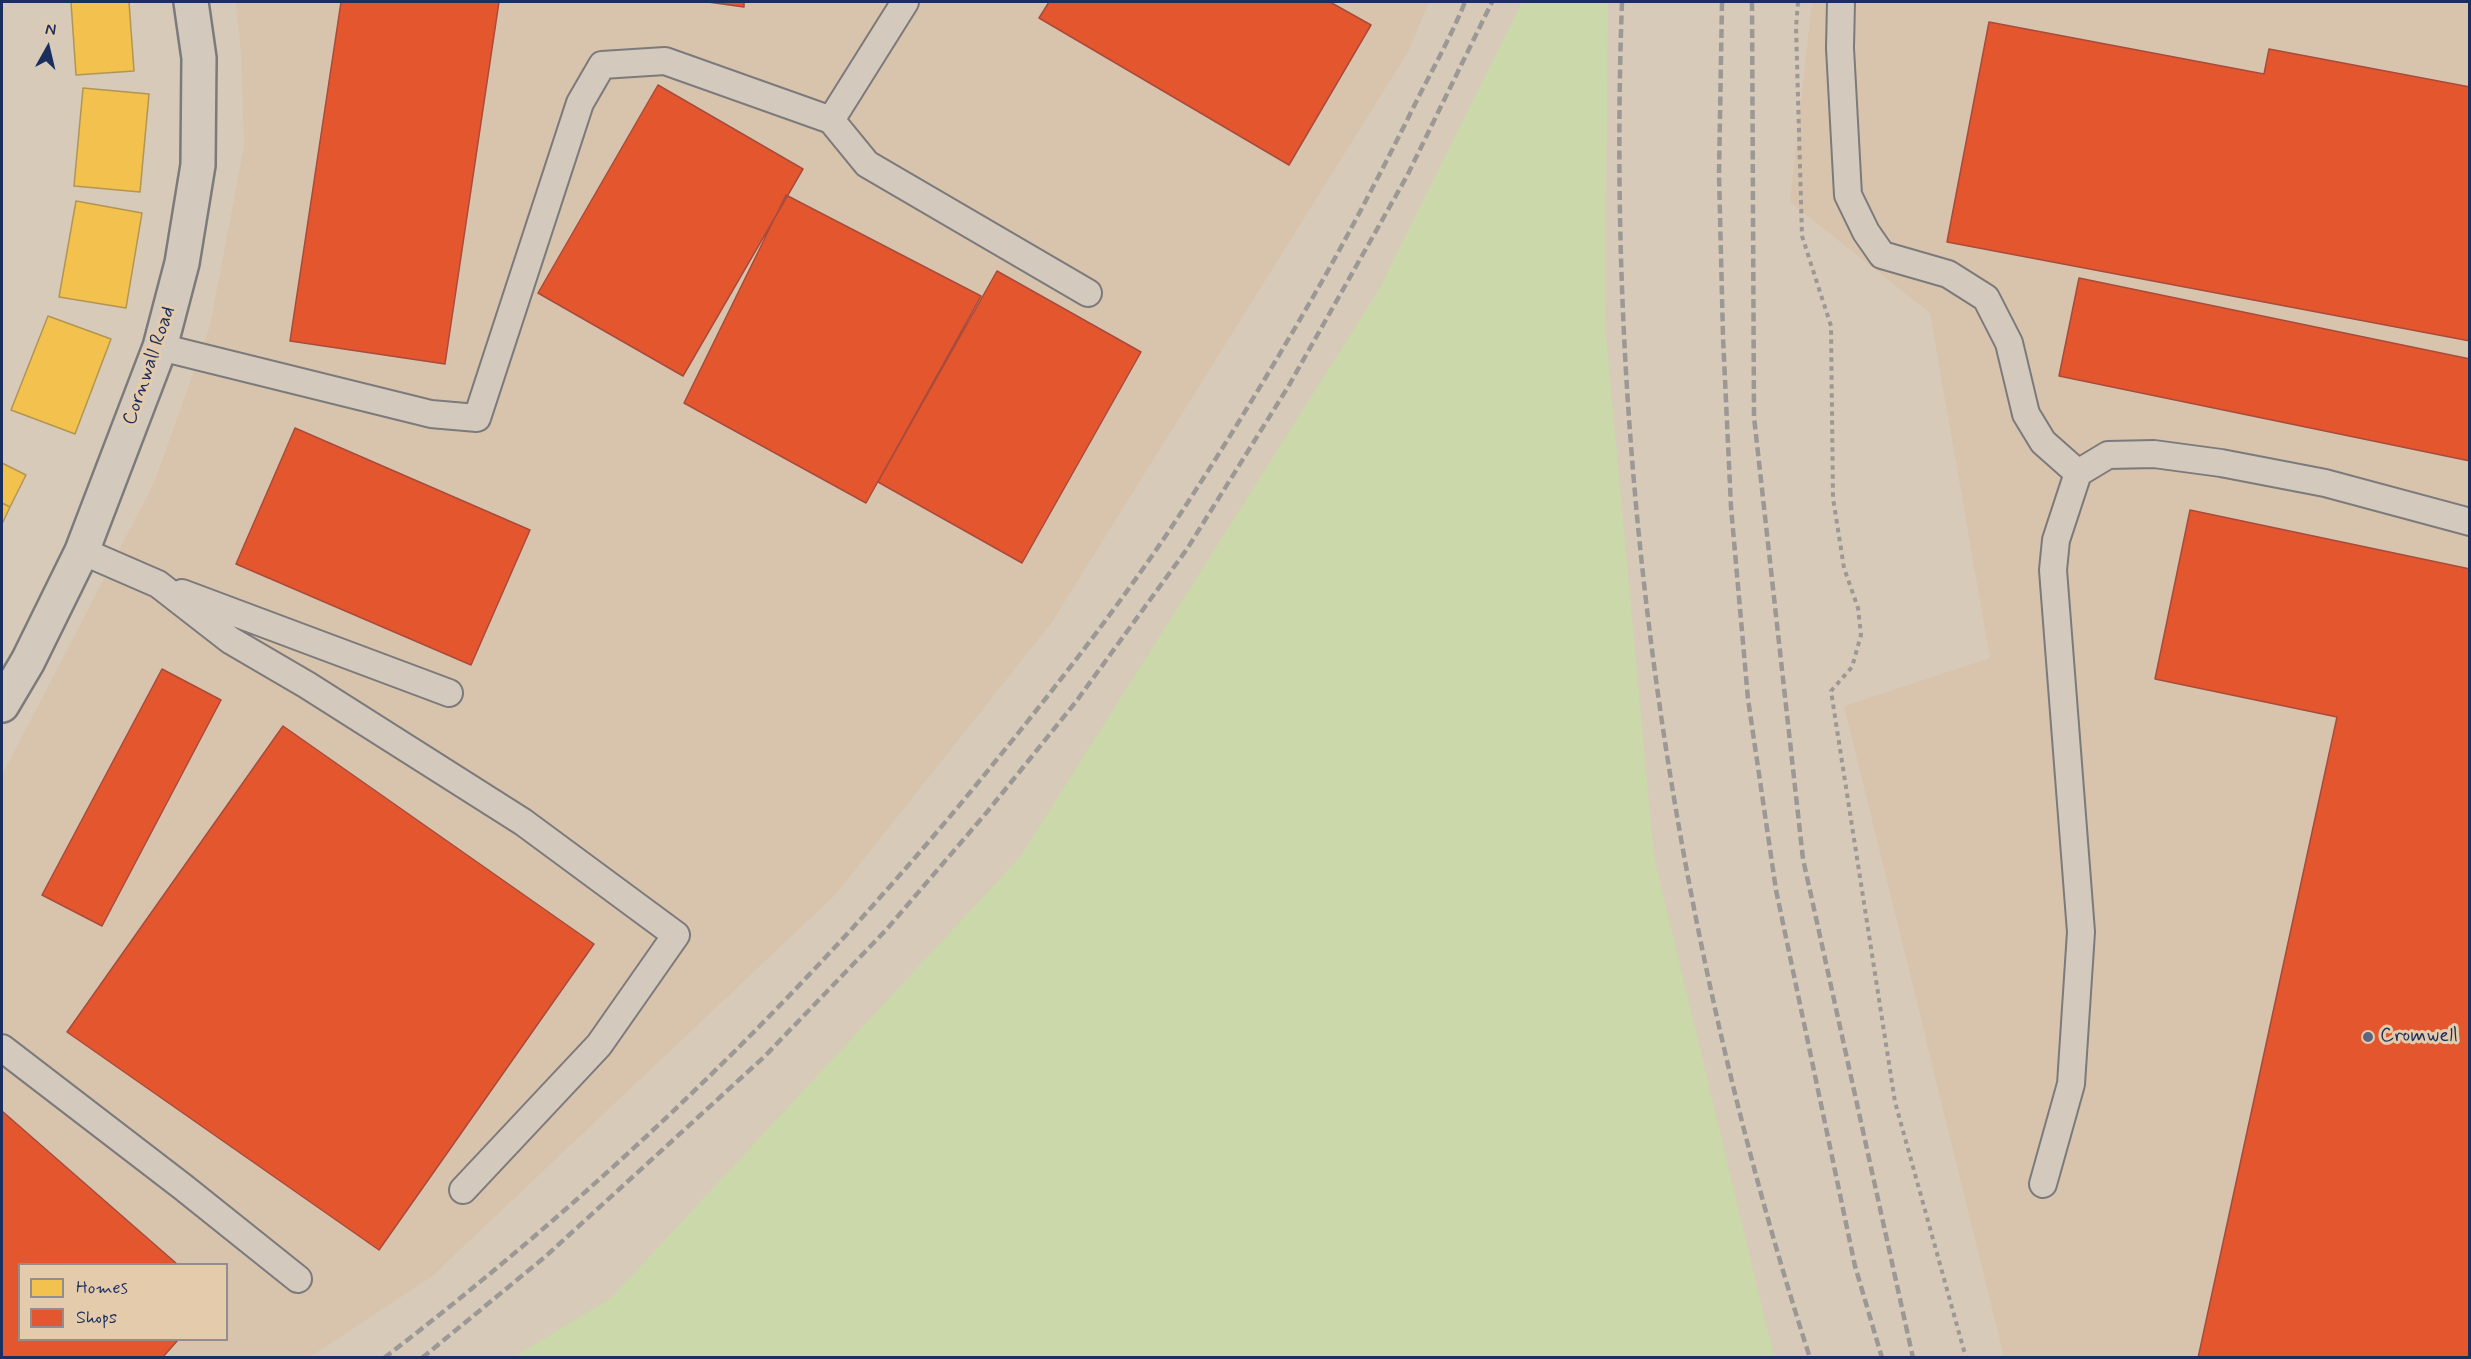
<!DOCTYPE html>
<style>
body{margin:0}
#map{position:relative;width:2471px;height:1359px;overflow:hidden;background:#d7cab9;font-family:Mynerve,sans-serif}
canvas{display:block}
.frame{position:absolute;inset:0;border:3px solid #1b2f5e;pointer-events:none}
.legend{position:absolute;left:18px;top:1263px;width:210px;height:78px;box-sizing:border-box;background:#e4cbac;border:2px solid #948d8d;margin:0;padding:8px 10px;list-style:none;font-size:18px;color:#1b2f5e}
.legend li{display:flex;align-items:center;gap:12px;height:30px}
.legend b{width:30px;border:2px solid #948d8d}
.north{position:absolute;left:18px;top:18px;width:60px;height:60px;-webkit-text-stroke:4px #e4cbac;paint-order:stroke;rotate:8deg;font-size:16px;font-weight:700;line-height:24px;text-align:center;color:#1b2f5e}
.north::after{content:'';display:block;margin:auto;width:21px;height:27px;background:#1b2f5e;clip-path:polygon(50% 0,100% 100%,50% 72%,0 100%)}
</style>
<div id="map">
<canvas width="2471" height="1359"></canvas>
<div class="frame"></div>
<ul class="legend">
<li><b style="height:16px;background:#f2c14e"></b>Homes</li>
<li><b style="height:16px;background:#e4572e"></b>Shops</li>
</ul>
<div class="north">N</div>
</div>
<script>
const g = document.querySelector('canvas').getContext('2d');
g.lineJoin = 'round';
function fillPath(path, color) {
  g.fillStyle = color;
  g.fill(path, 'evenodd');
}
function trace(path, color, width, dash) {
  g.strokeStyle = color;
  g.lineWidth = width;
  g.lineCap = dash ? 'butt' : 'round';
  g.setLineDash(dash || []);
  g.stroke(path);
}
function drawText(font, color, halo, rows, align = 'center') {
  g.font = font + ' Mynerve,sans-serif';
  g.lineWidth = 6;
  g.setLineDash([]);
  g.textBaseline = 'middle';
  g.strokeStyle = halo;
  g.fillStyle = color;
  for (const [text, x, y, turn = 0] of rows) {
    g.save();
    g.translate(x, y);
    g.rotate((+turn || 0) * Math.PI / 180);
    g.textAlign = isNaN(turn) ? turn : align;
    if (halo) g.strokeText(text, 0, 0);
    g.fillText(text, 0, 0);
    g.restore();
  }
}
fillPath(new Path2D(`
 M236 2H1429L1408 52 1052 622 836 894 431 1277 310 1357H2V775L154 483 210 326 244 146 241 52ZM20 1264H226V1340H20Z
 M1812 2H2469V1357H2004L1844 706 1990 658 1930 313 1790 202Z`), '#d8c4ac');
fillPath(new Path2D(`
 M1522 2H1608L1605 324 1654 857 1774 1357H514L611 1298 1020 857 1378 291Z`), '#cad8aa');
const homes = new Path2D(`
 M71 2H129L134 71 76 75Z
 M83 88 149 94 140 192 74 186Z
 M76 201 142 213 126 308 59 297Z
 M48 316 111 339 75 434 11 410Z
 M2 463 26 475 10 507 2 503Z
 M2 503 10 507 2 524Z`);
fillPath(homes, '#f2c14e');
trace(homes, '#b29553', 1.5);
const shops = new Path2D(`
 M341 2H499L445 364 290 341Z
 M708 2H744V7Z
 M1049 2H1330L1371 25 1289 165 1039 18Z
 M1989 22 2264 74 2269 49 2470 87V341L1947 242Z
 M658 85 803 169 683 376 538 293Z
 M786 195 981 296 866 503 684 403Z
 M997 271 1141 352 1022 563 878 482Z
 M2079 278 2470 359V461L2059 376Z
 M295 428 530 530 471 665 236 564Z
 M2190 510 2470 569V1358H2198L2337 717 2155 679Z
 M162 669 221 700 102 926 42 895Z
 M283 726 594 944 379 1250 67 1032Z
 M2 1111 177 1264H20V1340H178L162 1358H2Z`);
fillPath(shops, '#e4572e');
trace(shops, '#a84b3c', 1.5);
const service = new Path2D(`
 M1841 2 1840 48 1848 195 1866 232 1882 255 1948 274 1986 298 2009 343 2026 414 2043 442 2078 473
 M831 120 905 2
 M160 347 431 414 477 418 580 103 602 65 665 61 831 120 867 164 1088 293
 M82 551 158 584 230 640 307 685 523 822 676 935 599 1045 463 1190
 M182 593 449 693
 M2 1048 183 1187 298 1279
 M2043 1184 2071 1084 2081 932 2053 570 2056 540 2078 473 2108 455 2154 454 2221 463 2325 483 2470 522`);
const minor = new Path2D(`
 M2 705 28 661 82 551 160 347 182 263 198 165 199 58 191 2`);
trace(service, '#7c7a7b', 30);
trace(minor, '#7c7a7b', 38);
trace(new Path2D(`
 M1798 2 1796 27 1802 236 1831 326 1833 498 1844 568 1858 608 1861 635 1852 667 1831 691 1895 1102 1966 1358`), '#9c9895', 4, [4.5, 4.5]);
trace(service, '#d3c9bd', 26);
trace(minor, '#d3c9bd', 33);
trace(new Path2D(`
 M1622 2C1605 457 1670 924 1810 1358
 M1722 2 1719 174 1723 337 1731 507 1748 699 1776 890 1855 1266 1882 1358
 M1752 2 1754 417 1803 859 1913 1358
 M384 1358C610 1185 815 985 994 763 1055 688 1115 611 1169 531 1224 448 1276 362 1325 276 1358 217 1389 157 1419 96 1435 65 1452 34 1465 2
 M422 1358 546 1256 764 1057 886 930 987 812 1075 703 1187 549 1288 387 1407 176 1492 2`), '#9c9895', 4.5, [9, 4.5]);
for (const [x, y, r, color] of [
 [2368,1037,6,"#5d657e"]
]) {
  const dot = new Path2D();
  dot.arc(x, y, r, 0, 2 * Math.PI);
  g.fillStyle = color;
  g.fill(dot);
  trace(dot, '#e4cbac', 2);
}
drawText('20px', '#1b2f5e', '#e4cbac', [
 ["Cornwall Road",150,366,-71]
]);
drawText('20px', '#1b2f5e', '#e4cbac', [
 ["Cromwell",2380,1037]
], 'left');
</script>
